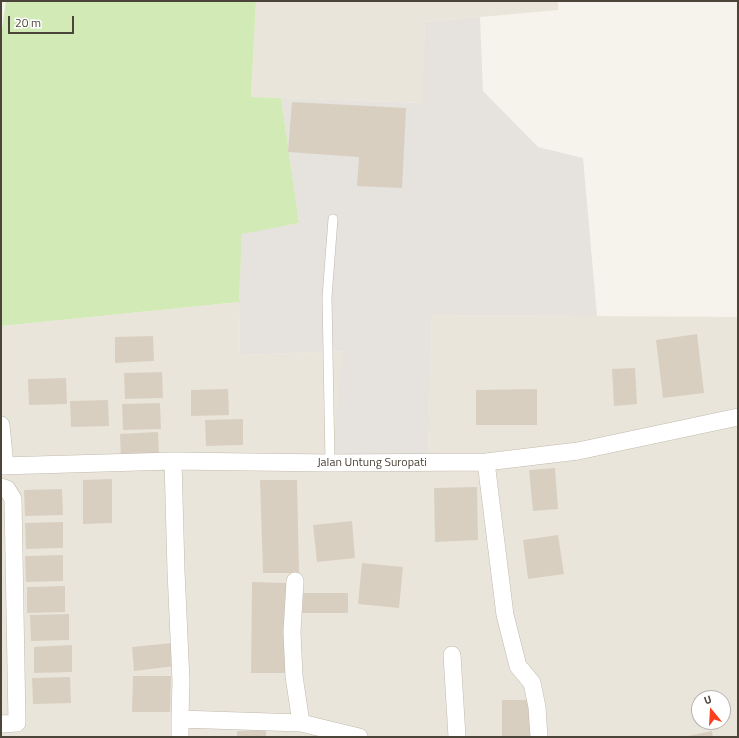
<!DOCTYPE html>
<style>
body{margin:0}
#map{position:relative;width:739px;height:738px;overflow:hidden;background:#f6f3ec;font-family:"Titillium Web",sans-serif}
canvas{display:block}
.frame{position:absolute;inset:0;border:2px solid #4b4439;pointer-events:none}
.north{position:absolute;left:691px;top:690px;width:40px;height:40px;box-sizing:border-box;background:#fff;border:1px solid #b7b4b0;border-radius:50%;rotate:342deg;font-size:11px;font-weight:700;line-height:16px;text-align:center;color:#4b4439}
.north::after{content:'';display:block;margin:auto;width:14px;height:18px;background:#fc3f1d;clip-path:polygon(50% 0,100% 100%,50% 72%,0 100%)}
.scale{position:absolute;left:8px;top:16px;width:66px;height:18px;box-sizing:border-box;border:2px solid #4b4439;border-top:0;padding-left:5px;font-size:12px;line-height:14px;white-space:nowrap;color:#4b4439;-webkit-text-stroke:3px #fff;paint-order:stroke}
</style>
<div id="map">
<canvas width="739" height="738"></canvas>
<div class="frame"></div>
<div class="north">U</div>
<div class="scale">20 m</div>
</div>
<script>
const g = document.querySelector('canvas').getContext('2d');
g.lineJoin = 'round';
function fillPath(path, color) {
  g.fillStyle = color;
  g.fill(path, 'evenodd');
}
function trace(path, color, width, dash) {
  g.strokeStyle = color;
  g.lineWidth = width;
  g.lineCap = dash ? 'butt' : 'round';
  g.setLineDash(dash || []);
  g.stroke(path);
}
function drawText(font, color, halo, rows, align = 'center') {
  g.font = font + ' "Titillium Web",sans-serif';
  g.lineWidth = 3;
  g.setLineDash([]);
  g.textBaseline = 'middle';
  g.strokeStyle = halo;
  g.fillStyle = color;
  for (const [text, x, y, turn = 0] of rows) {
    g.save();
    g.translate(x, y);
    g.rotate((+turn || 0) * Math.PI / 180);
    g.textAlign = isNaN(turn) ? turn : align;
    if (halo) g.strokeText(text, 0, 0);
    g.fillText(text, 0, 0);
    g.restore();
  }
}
fillPath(new Path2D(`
 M256 1H558V10L425 22 423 103 251 97Z
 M239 302 240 355 342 351 428 456 432 315 738 317V737H1V326ZM699 698H723V722H699Z`), '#eae5da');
fillPath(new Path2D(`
 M480 17 483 91 538 147 583 158 597 316 432 315 428 456 333 457 342 351 240 355 239 302 242 233 299 223 281 98 422 103 425 22Z`), '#e6e2dd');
fillPath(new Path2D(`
 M6 1H256L251 97 281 98 299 223 242 234 239 302 1 326V37Z`), '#d2eab5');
fillPath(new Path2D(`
 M292 102 406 108 402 188 357 186 359 157 288 152Z
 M697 334 704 393 663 398 656 340Z
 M153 336 154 361 115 363V337Z
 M635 368 637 404 614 406 612 369Z
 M162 372 163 398 125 399 124 373Z
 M66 378 67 404 29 405 28 379Z
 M228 389 229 415 191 416V390Z
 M537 389V425H476V390Z
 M108 400 109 426 71 427 70 401Z
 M160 403 161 429 123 430 122 404Z
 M243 419V445L206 446 205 420Z
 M158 432 159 458 121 460 120 434Z
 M555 468 558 509 533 511 529 470Z
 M112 479V523L83 524V480Z
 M260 480H297L299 573H263Z
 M477 487 478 540 435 542 434 488Z
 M62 489 63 515 25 516 24 490Z
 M352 521 355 558 317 562 313 525Z
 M63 522V548L26 549 25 523Z
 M558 535 564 574 528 579 523 540Z
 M63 555V581L26 582 25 556Z
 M362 563 403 567 399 608 358 604Z
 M252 582 287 583 285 673H251Z
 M65 586V612L27 613V587Z
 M303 593H348V613H302Z
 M69 614V640L31 641 30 615Z
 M172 643 175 666 134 671 132 647Z
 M72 645V672L34 673V647Z
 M133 676H171L170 712H132Z
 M70 677 71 703 33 704 32 678Z
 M502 700H533L532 737H502Z
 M266 730V737H237V731Z
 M712 731 713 737H688V736Z`), '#d8cfc1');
const service = new Path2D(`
 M330 463 327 297 333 219`);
const minor = new Path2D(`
 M1 425 5 466
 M173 461 176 571 181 681 180 719 301 723 359 737
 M486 462 505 615 518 666 532 683 537 707 539 737
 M1 466 173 461 330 463 486 462 578 451 738 417
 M1 487 7 489 13 499 17 723 1 724
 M295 581 292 632 294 676 301 723
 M452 655 457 737
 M180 737V719`);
trace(service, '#c2bbae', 10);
trace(minor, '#c2bbae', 18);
trace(service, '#fff', 9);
trace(minor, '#fff', 17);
drawText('12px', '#4b4439', '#fff', [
 ["Jalan Untung Suropati",372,463]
]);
</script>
